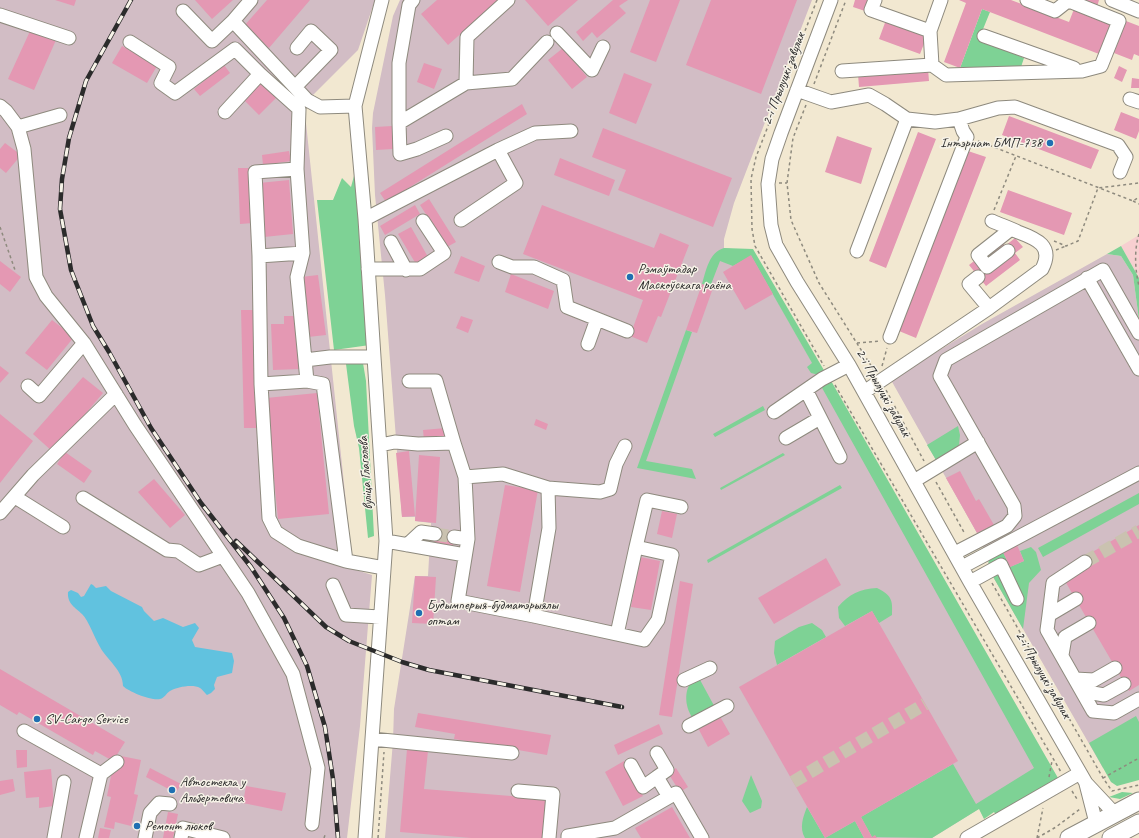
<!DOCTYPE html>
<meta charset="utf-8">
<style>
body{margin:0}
canvas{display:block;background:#f2e8d1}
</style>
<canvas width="1139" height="838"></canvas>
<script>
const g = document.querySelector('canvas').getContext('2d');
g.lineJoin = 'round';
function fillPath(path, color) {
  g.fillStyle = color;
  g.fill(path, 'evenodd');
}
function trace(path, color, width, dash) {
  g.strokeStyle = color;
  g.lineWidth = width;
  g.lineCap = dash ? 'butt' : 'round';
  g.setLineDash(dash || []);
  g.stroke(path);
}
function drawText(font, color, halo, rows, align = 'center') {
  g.font = font + ' Caveat,sans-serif';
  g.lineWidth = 3;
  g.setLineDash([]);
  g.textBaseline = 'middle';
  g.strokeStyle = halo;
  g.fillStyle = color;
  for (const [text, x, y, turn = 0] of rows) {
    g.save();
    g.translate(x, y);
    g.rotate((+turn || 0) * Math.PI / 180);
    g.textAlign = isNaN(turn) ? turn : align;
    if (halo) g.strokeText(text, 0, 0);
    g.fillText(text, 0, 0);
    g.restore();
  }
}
fillPath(new Path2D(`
 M1139 235V278L1121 246Z`), '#f7cfd0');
fillPath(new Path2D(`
 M0 0H375L358 50 304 104 353 569 372 575 360 726 347 838H0Z
 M400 0H812L734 203 724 239V248L732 249 751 255 1043 769 932 838H385L393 741 394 709 415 576H428L431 523 415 521V517H402L385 295 375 195 372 128 373 113 393 16Z
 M1107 254 1121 256 1133 275 1139 320V745L1103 768 988 568 989 558 978 538 977 533 891 380 982 324Z`), '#d2bdc5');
fillPath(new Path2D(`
 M982 9 990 12 979 39 1024 58 1021 67 960 68Z
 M358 161 370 345 334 350 317 200H333L342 178 351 187Z
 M1121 246 1139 278V320L1133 275 1121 256 1107 254Z
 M724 248 753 249 825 372 819 375 811 373 807 367 812 363 751 256 733 266 720 261 710 287 702 284C706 271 709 252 724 248Z
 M686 330 692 332 646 461 692 469 696 479 637 468Z
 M363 363 366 381 374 536 368 538 359 448 354 426 346 364Z
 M830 379 1058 778 997 816 994 812 984 819 979 809 932 838 872 837 861 817 953 764 976 804 1034 768 821 386Z
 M763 406 765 410 715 437 713 434Z
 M958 426 960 435 959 445 951 452 936 460 927 445Z
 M783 453 785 455 721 490 720 488Z
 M840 485 842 488 708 563 707 560Z
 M1139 493V504L1043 557 1038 548Z
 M1031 547 1036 552 1041 570 1029 583 1023 629 988 568 989 558 1003 552 1010 567 1024 561 1020 551Z
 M877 588C891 595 893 599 892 615L879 623 872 611 845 626 839 618 838 607C849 594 860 589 877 588Z
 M812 623 822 630 826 637 777 665 774 653 775 641 799 627Z
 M699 678 718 713 697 726C694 720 688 712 687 705 685 694 687 681 699 678Z
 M1136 716 1139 722V780L1117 786 1111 782 1089 743Z
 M751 775 762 801 761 808 750 813 742 801Z
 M1122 792 1133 793 1120 799 1109 797Z
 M807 807 825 838 855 821 864 838H805C799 828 803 817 807 807Z`), '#7ed295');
fillPath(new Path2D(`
 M91 584 93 585 96 588 106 586 111 591 142 607 144 611 154 621 163 618 183 627 195 623 199 628 192 640 195 647 232 653 234 661 232 673 217 677 214 685 215 689 211 693 207 695C205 693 202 689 200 688 193 684 177 687 170 691 166 693 165 698 160 699 152 701 129 692 123 686 123 670 107 660 100 647 95 639 89 621 82 614 76 608 67 604 68 592L71 590 78 593 81 597 84 596Z`), '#61c2df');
fillPath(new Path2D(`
 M55 0H76L74 6Z
 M195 0H233L212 19Z
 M267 0H310L269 48 244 26Z
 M437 0H499L448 45 421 14Z
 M525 0H578L548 26Z
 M613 0H628L619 6 626 13 597 38 592 32 583 41 576 32Z
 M650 0H680L656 62 630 52Z
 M711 0H797L761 94 686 65Z
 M855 0H869L865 11 853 7Z
 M959 0H1011L1069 22 1074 9 1111 23 1099 54 982 9 960 68 944 62 966 3Z
 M1078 0H1099L1097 7Z
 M886 20 927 36 920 54 879 39Z
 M1126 21 1139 26V56L1134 54 1132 60 1114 53Z
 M31 29 56 40 34 90 8 79Z
 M122 46 157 66 147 83 112 63Z
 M563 48 587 77 572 89 548 60Z
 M424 63 442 69 434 89 417 82Z
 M224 65 230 73 200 96 194 89Z
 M1119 66 1127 70 1122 82 1114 78Z
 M928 69 929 81 859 87 858 74Z
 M624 73 652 84 636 124 609 113Z
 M1132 78 1139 79V88H1131Z
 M264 80 279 95 259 115 244 100Z
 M522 104 527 114 386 202 380 193Z
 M1121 112 1139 119V131L1136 139 1114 130Z
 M1009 116 1099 150 1091 169 1002 135Z
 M392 126 393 149 376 150 375 127Z
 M603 128 732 178 713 227 618 190 626 170 592 157Z
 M918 132 936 139 886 268 869 261Z
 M837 136 872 148 861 184 825 172Z
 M5 143 21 155 6 173 0 168V149Z
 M289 151 291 161 263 165 262 155Z
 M968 151 986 157 916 338 899 331Z
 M560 158 615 180 609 196 554 175Z
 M238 168H251L253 223 240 224Z
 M289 180 293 234 264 237 259 183Z
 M1008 190 1072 213 1064 235 1000 212Z
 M429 199 456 242 447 247 420 205Z
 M415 205 420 214 385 235 380 226Z
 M542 205 654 248 660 233 689 245 661 317 658 316 647 343 630 336 643 300 523 254Z
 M411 227 428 257 416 264 398 234Z
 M1015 238 1023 247 1015 253 1020 260 986 286 969 265 1001 240 1005 246Z
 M751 255 773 294 745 310 723 272Z
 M461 256 485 266 479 282 454 273Z
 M0 261 21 277 10 292 0 284Z
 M511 274 554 291 548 309 505 292Z
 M318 275 326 335 308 337 301 277Z
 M702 284 713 288 697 333 686 330Z
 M241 310H256L259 428H244Z
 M284 316H299L301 369 273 370 271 324H284Z
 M461 316 473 320 468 333 456 328Z
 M52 320 74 337 47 370 25 353Z
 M0 366 9 373 0 383Z
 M83 377 103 393 53 452 33 434Z
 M317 393 329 514 278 519 266 398Z
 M0 414 33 441 0 483Z
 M536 419 548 424 546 430 534 425Z
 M446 428 447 438 424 440 423 430Z
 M409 451 415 516 402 517 396 453Z
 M65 452 92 471 84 483 57 464Z
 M419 455 440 457 436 523 415 521Z
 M960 471 976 501 979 499 994 525 977 533 946 478Z
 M154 479 185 515 170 528 138 492Z
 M505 485 538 490 520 592 487 586Z
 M662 511 677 514 672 538 657 534Z
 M1139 525V685L1129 691 1065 581 1088 568 1082 558Z
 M435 531 454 532 453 546 434 544Z
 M1017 545 1024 561 1010 567 1003 552Z
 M640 557 660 561 651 610 631 607Z
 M826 558 841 585 774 624 758 598Z
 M415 576 436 577 433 624 412 623Z
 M680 581 693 584 672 717 659 715Z
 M872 611 958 761 861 817 872 837 875 835 877 838H864L855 821 825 838 739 687Z
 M0 669 125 742 113 761 95 751 93 755 19 712 17 715 0 705Z
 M418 713 551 735 547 755 454 739 455 734 415 727Z
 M718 713 730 734 708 747 697 726Z
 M659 724 663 734 618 755 614 745Z
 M407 749 428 751 424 789 548 799 545 838H471L400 832Z
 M16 750H27V767L17 768Z
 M121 756 141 760 134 794 138 795 131 826 115 822 114 829 104 827 111 797 107 796 112 771 117 772Z
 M624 761 643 796 623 806 605 772Z
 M150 768 181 784 176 793 146 777Z
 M676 768 688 787 680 792 668 773Z
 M51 769 54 806 39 808V797L26 798 24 772Z
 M13 779 15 791 0 795V781Z
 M246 786 286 793 282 811 243 803Z
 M672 807 690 838H641L635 828Z
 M168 812 178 814 173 838H163Z
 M100 828 111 830 109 838H98Z`), '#e498b3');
trace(new Path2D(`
 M435 534 454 537
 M1085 562 1139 531
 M793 782 925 704`), '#cac2b0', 13, [13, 6]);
const minor = new Path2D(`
 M251 0 233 21 307 100 320 107 355 106
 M831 0 781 133 772 159 768 184 771 225 776 245 797 282 849 365 970 582 1086 783 1115 814
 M875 0 871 10 930 31
 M1027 0 1055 11 1069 0
 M1112 0 1139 11
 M183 11 212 41 233 21
 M0 15 69 38
 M557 33 592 70 603 47
 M984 36 1074 68
 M130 42 169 67 161 83 175 93 235 49 260 74 299 109 297 169 303 253 297 277 305 360
 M932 65 930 31 941 0
 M842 71 932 65 946 75 1082 71 1101 66 1119 21 1069 1
 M466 83 467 37 508 0
 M295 87 331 50 311 31 297 48
 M797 90 831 102 869 95 885 104 907 119 935 122 959 119 998 108 1015 107 1118 145 1126 157 1120 172
 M1130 99 1139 102
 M0 106 6 111 18 127 24 149 36 277 46 296 84 343 135 425 248 593 293 674 318 768 312 824
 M225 112 260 74
 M399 123V63L409 5 413 0
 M18 127 60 115
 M446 136 417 149 400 154 399 123 466 83 512 79 547 42
 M498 150 535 133 571 131
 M365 219 498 150 516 183 461 220
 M391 242 406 270
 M857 251 907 119
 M1008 251 987 267 978 255 1011 229
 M259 256 303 253
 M499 262 512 267H534L563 280 567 307 597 319 588 344
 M368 269H420L444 253 423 221
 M978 277 969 284 989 308
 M1087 278 1139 369
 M597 319 627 331
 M890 337 967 137 963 131 959 119
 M374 357H330L305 360 307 381 261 384 269 518 276 532 298 546 346 561 384 568
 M307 381 323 384 346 561
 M409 381H436L454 443
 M261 384 259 256 255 172 297 169
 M28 386 39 396 84 343
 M806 390 840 457
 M864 392 989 308 1042 269C1054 246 1037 239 1018 232 1010 228 1001 225 992 221
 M774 412 822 379 849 365
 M786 438 820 418
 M380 445 395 442 418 444 454 443 465 477 468 539
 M465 477 503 474 548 488 549 528 534 616
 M914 481 978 442
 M548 488 600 492 610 489 616 464 625 446
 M15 497 63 527
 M83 498 167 550 178 551 199 565 223 556
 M0 513 33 475 116 394
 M454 537 468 539 458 601 534 616 644 640 658 620 672 555 636 547 647 500 681 507
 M386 541 465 555
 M407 545 421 532 435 534
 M955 553 1007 526 1015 516 1014 506 940 376 946 360 1103 270 1139 333
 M962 567 1139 473
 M970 582 1001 565 1017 599
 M333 585 346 615 380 617
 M1076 599 1049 615 1047 630 1093 711 1114 713 1139 699
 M1049 615 1053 583 1085 562
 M617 634 636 547
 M1062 655 1065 637 1089 623
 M1075 679 1094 680 1115 668
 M684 680 710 668
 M1082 691 1104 695 1124 684
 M689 726 727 706
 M24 731 101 774 86 838
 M372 739 512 753
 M657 753 667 770 657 777
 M631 765 643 787 657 777 669 797
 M101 774 117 762
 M1086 784 1096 823
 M518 791 553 794 549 838
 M54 838 64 782
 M145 838 150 813 159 803 170 804
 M181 838 183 828 223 838
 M365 838 386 541 365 219 355 106 382 0
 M568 838V836L615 828 676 793 702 838
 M967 838 1080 773`);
const major = new Path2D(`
 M1069 838 1139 801
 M1111 838 1139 823`);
trace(minor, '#8e8a7e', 15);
trace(major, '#8e8a7e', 19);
trace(new Path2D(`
 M817 0 756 157 751 179 752 229 755 246 824 366
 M814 84 846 0
 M806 105 793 138 787 183 791 220 819 283 875 372
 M978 141 1133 201 1139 197
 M779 183H787
 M1133 201 1139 204
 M994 210 1016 156
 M0 227 15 270
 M1139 234C1134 250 1135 270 1139 286
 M1054 241 1066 246 1078 241 1098 188 1139 183
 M1056 250 1066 246
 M857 343 881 341
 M882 366 887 348
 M835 385 1061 772
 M886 390 924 461
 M936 482 965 534
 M992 583 1103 778 1112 791 1139 785
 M1049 777 1052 761
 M1103 778 1139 758
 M1072 791 1077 799
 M324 838 325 835
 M378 838 384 752
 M1037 838 1056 827 1080 809
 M1037 838 1043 808`), '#8e8a7e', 1.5, [3, 3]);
trace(minor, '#fff', 13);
trace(major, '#fff', 17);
const rail = new Path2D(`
 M131 0 86 81 69 138 62 179 60 209 71 270 93 326 109 352 151 428 201 503 251 567 284 618 307 666 325 727 333 779 338 838
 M236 541 326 627 349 641 402 662 429 670 622 707`);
trace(rail, '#2b2b2b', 4.5);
trace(rail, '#f7f3e8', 3, [9]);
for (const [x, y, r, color] of [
 [1050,143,4,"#1f6fb2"],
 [630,277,4,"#1f6fb2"],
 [419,613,4,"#1f6fb2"],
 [37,719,4,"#1f6fb2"],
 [172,790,4,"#1f6fb2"],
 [137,826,4,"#1f6fb2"]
]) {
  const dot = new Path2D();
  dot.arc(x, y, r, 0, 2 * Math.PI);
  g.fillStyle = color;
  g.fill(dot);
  trace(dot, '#f7f3e8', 1.5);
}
drawText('14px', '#2b2b2b', '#f7f3e8', [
 ["2-і Прылуцкі завулак",784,79,-69],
 ["2-і Прылуцкі завулак",883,393,61],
 ["вуліца Глаголева",366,473,-94],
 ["2-і Прылуцкі завулак",1043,675,60]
]);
drawText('14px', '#2b2b2b', '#f7f3e8', [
 ["Інтэрнат БМП-738",1042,143,"right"],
 ["Рэмаўтадар",638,269],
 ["Маскоўскага раёна",638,285],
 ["Будымперыя-будматэрыялы",427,605],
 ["оптам",427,621],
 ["SV-Cargo Service",45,719],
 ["Автостекла у",180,782],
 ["Альбертовича",180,798],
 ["Ремонт люков",145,826]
], 'left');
</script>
